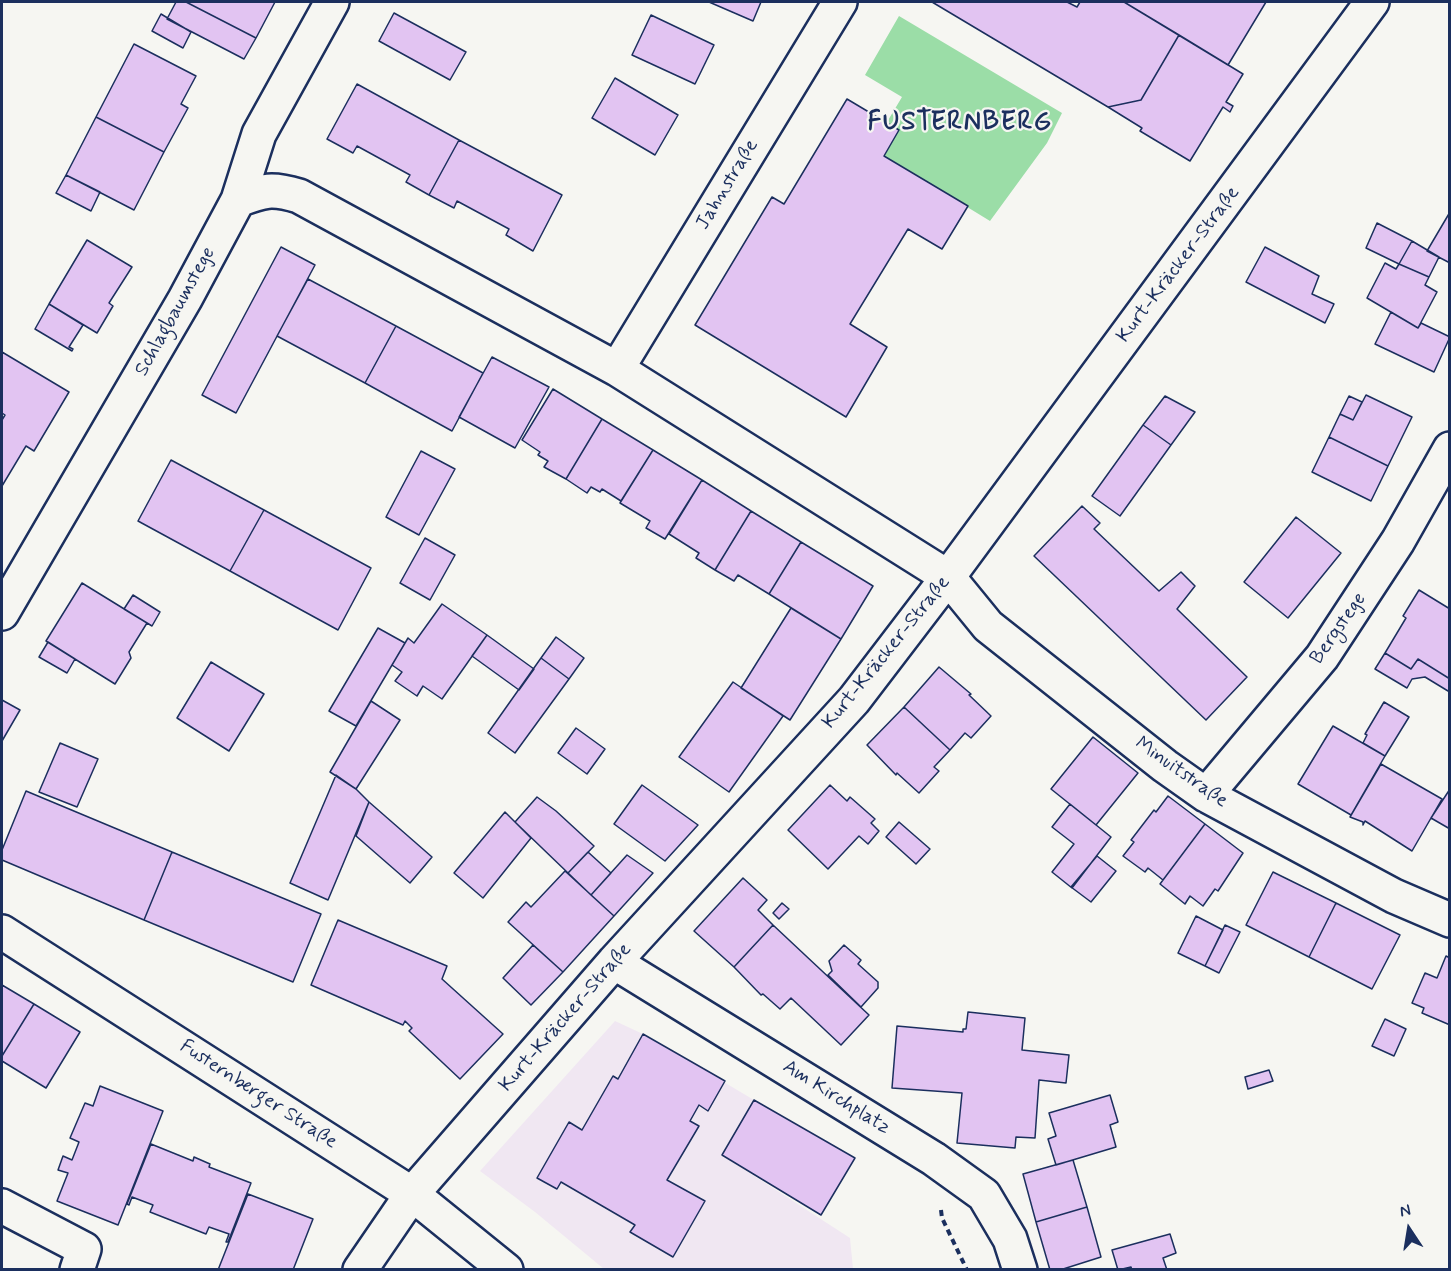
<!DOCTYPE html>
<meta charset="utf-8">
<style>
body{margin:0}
#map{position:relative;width:1451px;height:1271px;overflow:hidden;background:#f6f6f2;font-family:Mynerve,sans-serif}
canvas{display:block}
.frame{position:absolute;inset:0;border:3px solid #1b2f5e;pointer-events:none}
.north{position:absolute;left:1379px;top:1199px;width:60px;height:60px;-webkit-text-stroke:4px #f6f6f2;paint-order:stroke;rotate:348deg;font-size:16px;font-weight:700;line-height:24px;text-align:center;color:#1b2f5e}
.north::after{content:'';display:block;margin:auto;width:21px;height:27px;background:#1b2f5e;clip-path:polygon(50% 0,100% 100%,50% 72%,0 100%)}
</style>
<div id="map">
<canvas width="1451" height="1271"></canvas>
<div class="frame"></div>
<div class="north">N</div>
</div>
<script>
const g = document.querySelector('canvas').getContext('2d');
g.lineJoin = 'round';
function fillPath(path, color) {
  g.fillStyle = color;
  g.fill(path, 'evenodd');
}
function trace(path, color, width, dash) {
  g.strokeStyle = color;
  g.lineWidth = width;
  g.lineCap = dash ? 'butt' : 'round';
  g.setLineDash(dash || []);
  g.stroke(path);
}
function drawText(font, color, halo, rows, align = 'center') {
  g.font = font + ' Mynerve,sans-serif';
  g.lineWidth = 4.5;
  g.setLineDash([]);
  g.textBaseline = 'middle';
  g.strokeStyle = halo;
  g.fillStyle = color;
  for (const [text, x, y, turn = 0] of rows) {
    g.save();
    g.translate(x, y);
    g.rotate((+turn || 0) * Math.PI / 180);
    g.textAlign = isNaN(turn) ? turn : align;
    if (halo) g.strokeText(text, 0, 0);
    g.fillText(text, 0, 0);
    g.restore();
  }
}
fillPath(new Path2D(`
 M615 1021 643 1034 754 1100 722 1155 850 1238 853 1269H604L535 1212 480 1171Z`), '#f0e7f2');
fillPath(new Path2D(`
 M899 16 1062 113 1047 143 990 221 884 156 899 130 887 122 902 97 865 75Z`), '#9bdda7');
const building = new Path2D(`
 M176 2H186L256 38 244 59 167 19Z
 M186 2H275L256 38Z
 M709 2H761L753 21Z
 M932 2H1067L1077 7 1080 2H1124L1179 35 1141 100 1108 107Z
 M1124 2H1266L1228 65Z
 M394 13 466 52 450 80 379 41Z
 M161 14 191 32 183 48 152 31Z
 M651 15 714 45 695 84 632 55Z
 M1179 35 1243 74 1226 102 1233 106 1230 112 1223 107 1190 161 1140 131 1142 128 1108 107 1141 100Z
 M134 44 196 76 181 104 188 108 164 152 96 117Z
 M615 78 678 115 655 155 592 118Z
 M357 84 459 140 429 195 406 182 410 175 357 146 353 153 327 139Z
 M847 99 899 130 884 156 968 206 942 249 908 229 850 324 887 347 846 417 695 325 772 197 784 204Z
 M96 117 164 152 134 210 66 175Z
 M459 140 562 195 533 251 506 235 509 229 457 201 454 208 429 195Z
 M66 175 100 192 91 211 56 193Z
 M1450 212V263L1427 251Z
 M1377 223 1412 241 1399 264 1366 248Z
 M87 240 132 267 109 303 113 306 97 333 49 304Z
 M1412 241 1439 257 1429 277 1399 264Z
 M281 247 315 265 236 413 202 395Z
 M1265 247 1319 276 1312 294 1334 304 1325 323 1246 282Z
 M1385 263 1396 269 1399 264 1429 277 1425 285 1437 292 1418 328 1367 298Z
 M308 279 396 326 365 383 277 336Z
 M49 304 83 325 69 347 73 349 72 351 35 329Z
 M1391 312 1418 328 1421 323 1450 337 1434 372 1375 344Z
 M396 326 483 373 452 431 365 383Z
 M2 352 69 392 34 451 26 446 2 486V420L5 415 2 413Z
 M492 357 549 387 515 448 459 417Z
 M553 389 602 419 566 479 544 467 548 461 538 455 540 452 522 440Z
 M1366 395 1412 417 1388 466 1329 437 1340 414 1353 420Z
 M1165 396 1195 412 1171 445 1143 425Z
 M1349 396 1362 402 1353 420 1340 414Z
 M602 419 653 450 621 501 602 489 600 492 591 487 587 493 566 479Z
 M1143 425 1171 445 1120 516 1092 496Z
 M1329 437 1388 466 1371 501 1312 472Z
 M653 450 702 480 665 539 646 528 650 521 620 503Z
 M421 451 455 469 419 535 386 517Z
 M171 460 264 510 230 571 138 521Z
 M702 480 751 511 715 570 696 558 699 553 669 534Z
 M1082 506 1100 523 1094 529 1159 591 1181 572 1195 586 1177 609 1247 677 1206 720 1034 556Z
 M264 510 371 568 338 630 230 571Z
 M751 511 801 542 769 594 738 575 734 581 715 570Z
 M1296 517 1341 553 1288 618 1244 582Z
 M425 538 455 555 430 600 400 583Z
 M801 542 873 586 841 639 769 594Z
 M82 583 147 623 129 652 131 658 115 684 46 641Z
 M1419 590 1450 609V679L1418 659 1411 669 1385 653 1406 618 1403 616Z
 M133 595 160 612 152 626 124 609Z
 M442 604 487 635 442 699 423 686 417 696 395 681 402 672 392 665 408 638 414 643Z
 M791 608 841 639 790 720 741 688Z
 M378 628 405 643 356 726 329 711Z
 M487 635 534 669 519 690 472 656Z
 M556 637 584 658 569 679 541 658Z
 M48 642 75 659 67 673 39 657Z
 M1385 653 1411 669 1418 659 1450 679V689L1448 691 1425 677 1412 679 1407 688 1375 669Z
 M541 658 569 679 515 753 488 733Z
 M211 662 264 694 229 751 177 718Z
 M939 667 971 694 969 695 991 716 971 738 965 733 950 750 904 707Z
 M733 682 783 716 729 792 679 757Z
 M2 700 20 710 2 741Z
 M371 701 400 720 356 789 330 772Z
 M1384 702 1409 717 1385 756 1363 743 1367 735 1365 734Z
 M904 707 950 750 934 767 939 771 919 793 897 773 896 775 867 745Z
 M1333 726 1385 756 1351 815 1298 784Z
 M576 728 605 749 587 774 558 753Z
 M1093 737 1138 773 1096 825 1051 789Z
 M60 743 98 759 77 807 39 792Z
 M1381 764 1442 799 1412 851 1365 821 1363 825V822L1350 817Z
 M336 775 356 789 369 802 328 900 290 883Z
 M642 785 698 825 665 861 614 824Z
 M830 785 847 801 850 797 875 819 871 823 879 831 868 844 859 836 828 869 788 830Z
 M1450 789V829L1431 818Z
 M26 791 172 852 144 920 2 860V850Z
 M1168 796 1205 824 1163 880 1148 868 1145 872 1123 856 1134 842 1131 840 1154 810 1156 812Z
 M537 797 556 811 594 846 568 873 515 822Z
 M369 802 432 857 410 883 356 836Z
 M1070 804 1111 837 1072 888 1052 872 1074 844 1052 827Z
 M505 812 531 838 483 898 454 873Z
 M899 822 930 849 916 864 886 837Z
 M1205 824 1243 853 1218 891 1215 889 1203 906 1190 896 1185 904 1160 884Z
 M172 852 321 914 293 982 144 920Z
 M588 852 611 873 591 895 568 873Z
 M627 855 653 873 614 916 591 895Z
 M1097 856 1116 871 1091 902 1071 887Z
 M565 871 614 916 563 972 508 922 526 902 531 907Z
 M1273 872 1336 903 1309 957 1246 925Z
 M743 878 767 900 758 910 773 925 734 967 694 931Z
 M782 903 789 909 779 919 773 913Z
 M1336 903 1400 935 1372 989 1309 957Z
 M1196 916 1223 930 1205 966 1178 953Z
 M338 920 447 966 442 979 503 1034 460 1079 409 1031 412 1028 405 1021 403 1025 311 985Z
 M773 925 869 1015 841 1045 791 998 780 1009 763 994 761 995 734 967Z
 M1225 925 1240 932 1219 973 1205 966Z
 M533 945 563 972 531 1005 503 978Z
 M844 945 861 960 858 964 878 982V988L861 1007 828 975 832 971 829 961Z
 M1446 956 1450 958V1025L1422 1013 1424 1008 1412 1003 1425 973 1437 978Z
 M2 985 34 1004 2 1056Z
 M34 1004 80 1032 46 1088 2 1061V1056Z
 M968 1012 1025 1018 1022 1050 1069 1055 1066 1083 1039 1080 1035 1138 1016 1137 1015 1148 957 1143 962 1093 892 1088 897 1026 963 1032V1029H966Z
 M1385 1019 1406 1029 1394 1056 1372 1046Z
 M643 1034 725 1081 708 1111 699 1105 690 1121 699 1126 667 1180 705 1201 673 1257 630 1232 635 1225 561 1182 557 1189 537 1178 569 1122 582 1130 613 1076 618 1079Z
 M1269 1070 1273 1081 1248 1089 1245 1077Z
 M100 1086 163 1111 118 1225 57 1201 68 1173 58 1170 63 1156 72 1160 79 1142 70 1138 85 1103 93 1106Z
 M1110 1095 1118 1122 1110 1125 1116 1147 1056 1165 1048 1139 1056 1136 1049 1113Z
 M754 1100 855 1158 821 1215 722 1155Z
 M151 1144 193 1161 194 1157 210 1164 209 1167 251 1183 228 1242H226L229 1234 209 1227 206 1234 150 1212 153 1205 132 1197 129 1205 127 1204Z
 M1073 1160 1087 1207 1036 1222 1023 1174Z
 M248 1194 313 1219 293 1270H218Z
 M1087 1207 1101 1257 1060 1270H1050L1036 1222Z
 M1170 1234 1176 1253 1163 1258 1167 1270H1132L1131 1267 1118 1270 1112 1250Z`);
fillPath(building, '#e2c4f2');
trace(building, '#1b2f5e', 1.5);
const minor = new Path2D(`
 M238 200C264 190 272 188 299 196L617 369 948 577 988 626 1165 766 1206 795 1394 896 1450 920
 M617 369 840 2
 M2 613 185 299 238 200 259 134 332 2
 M1206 795 1322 657 1398 541 1450 449
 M2 932 412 1194 506 1270
 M614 962 934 1159 984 1195 1010 1239 1020 1270
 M2 1206 84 1249 77 1270
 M360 1270 412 1194 614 962 854 700 948 577 1372 2`);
trace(minor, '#1b2f5e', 38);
trace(new Path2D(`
 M941 1210 942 1218 967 1270`), '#1b2f5e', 4, [6, 4.5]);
trace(minor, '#f6f6f2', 33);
drawText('20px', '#1b2f5e', '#f6f6f2', [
 ["Jahnstraße",728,185,-59],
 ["Kurt-Kräcker-Straße",1179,265,-53],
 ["Schlagbaumstege",176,312,-61],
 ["Bergstege",1339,629,-55],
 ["Kurt-Kräcker-Straße",887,653,-51],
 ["Minuitstraße",1181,773,35],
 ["Kurt-Kräcker-Straße",566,1018,-49],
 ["Fusternberger Straße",258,1095,33],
 ["Am Kirchplatz",836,1098,32]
]);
g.letterSpacing = '1.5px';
drawText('bold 26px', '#1b2f5e', '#f6f6f2', [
 ["FUSTERNBERG",960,124]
]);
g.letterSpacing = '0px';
</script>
